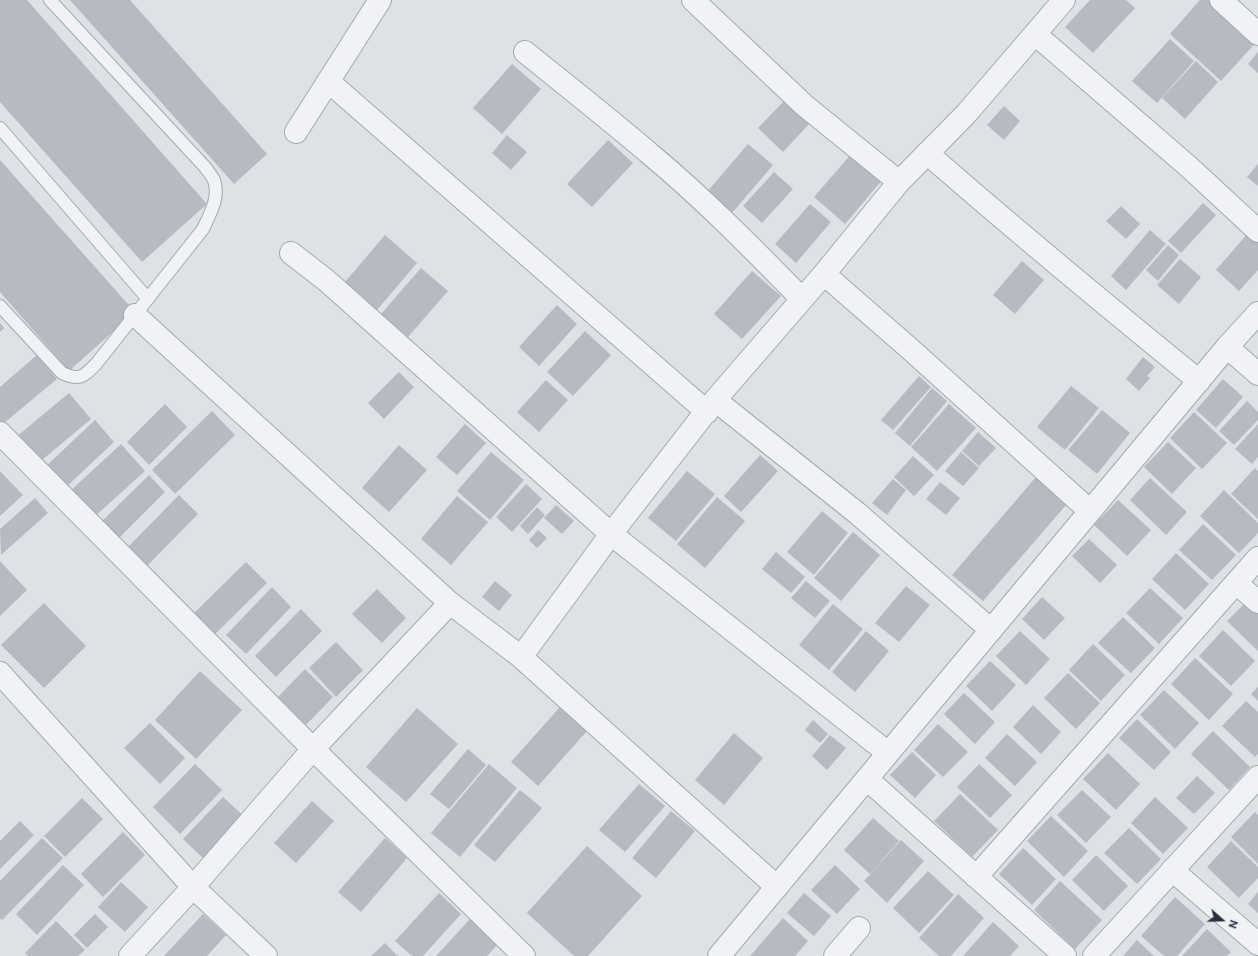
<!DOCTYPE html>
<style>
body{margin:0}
#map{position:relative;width:1258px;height:956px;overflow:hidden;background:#dee1e6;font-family:Ubuntu,sans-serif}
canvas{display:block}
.north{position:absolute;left:1202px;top:900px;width:40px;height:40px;-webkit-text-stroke:3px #edf0f4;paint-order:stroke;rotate:110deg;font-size:11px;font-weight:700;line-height:16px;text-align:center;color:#28303b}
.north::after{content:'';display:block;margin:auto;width:14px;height:18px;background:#28303b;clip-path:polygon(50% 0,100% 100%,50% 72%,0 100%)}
</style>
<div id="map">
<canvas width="1258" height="956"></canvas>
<div class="north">N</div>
</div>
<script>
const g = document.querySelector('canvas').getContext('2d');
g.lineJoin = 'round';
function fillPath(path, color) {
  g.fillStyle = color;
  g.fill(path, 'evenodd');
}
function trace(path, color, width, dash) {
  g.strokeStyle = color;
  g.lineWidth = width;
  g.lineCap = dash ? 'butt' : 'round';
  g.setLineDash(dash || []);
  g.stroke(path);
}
fillPath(new Path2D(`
 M0 0H27L207 204 142 262 0 102Z
 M70 0H130L267 154 234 184Z
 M1090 0H1126L1135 8 1093 53 1065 27Z
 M1200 0H1217L1258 40 1221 81 1170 34Z
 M1170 39 1194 61 1157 103 1132 81Z
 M1258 52V73L1248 64Z
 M1196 61 1218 82 1185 119 1162 98Z
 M512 64 541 89 502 134 473 108Z
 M787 98 812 121 783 152 758 128Z
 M1004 106 1020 121 1004 140 987 125Z
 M507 135 527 152 511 170 492 153Z
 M608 140 633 163 592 207 567 184Z
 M748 144 773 165 732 213 707 192Z
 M852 153 883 179 845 224 814 197Z
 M0 160 135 312 69 371 0 292Z
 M1258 164V186L1247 177Z
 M774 172 793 189 762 223 743 206Z
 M1203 203 1216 215 1181 253 1168 241Z
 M810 204 831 222 796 263 775 244Z
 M1121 206 1140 224 1126 239 1106 221Z
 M1150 230 1166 244 1126 290 1111 276Z
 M1249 232 1258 240V270L1239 291 1216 270Z
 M385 235 417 263 377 310 345 282Z
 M1168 245 1179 255 1158 281 1146 270Z
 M1180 259 1201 277 1179 304 1157 285Z
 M1022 261 1044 280 1015 314 993 295Z
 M421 268 448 291 408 337 381 314Z
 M752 271 781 296 742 339 714 314Z
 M557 305 577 324 539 366 519 347Z
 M0 323 4 328 0 332Z
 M585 331 611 355 573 396 547 372Z
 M37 355 57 379 3 424 0 421V387Z
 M1143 357 1155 367 1147 376 1150 378 1139 391 1126 379Z
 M399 372 414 387 384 419 368 403Z
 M919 376 931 387 893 430 881 420Z
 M1223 379 1243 397 1216 428 1196 410Z
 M546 380 568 400 539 432 517 412Z
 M1071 386 1099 408 1065 450 1037 427Z
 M932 388 947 401 910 446 895 433Z
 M69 393 91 419 36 465 15 438Z
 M1247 401 1258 412V420L1234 445 1219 431Z
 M165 404 187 427 149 465 127 442Z
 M949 404 976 428 937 471 911 447Z
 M1102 410 1130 433 1097 474 1068 450Z
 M212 411 235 435 175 494 152 470Z
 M1194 412 1227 443 1202 469 1170 438Z
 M95 420 114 442 63 490 43 469Z
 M465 424 486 443 457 475 436 457Z
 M1258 424V457L1252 464 1235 449Z
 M978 432 996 448 979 466 962 451Z
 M1168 442 1196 468 1172 494 1144 467Z
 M121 444 145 471 92 519 68 493Z
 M399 445 427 470 389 512 362 488Z
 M491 452 524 480 490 520 457 491Z
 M961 452 979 468 963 486 945 471Z
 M760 455 778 471 741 512 724 496Z
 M913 456 934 475 914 496 894 477Z
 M1255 468 1258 471V519L1231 494Z
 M0 471 23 495 0 516Z
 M687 471 715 494 676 541 648 518Z
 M149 475 165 492 117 540 100 523Z
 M1036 477 1067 504 983 601 952 575Z
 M1150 478 1187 512 1166 535 1130 500Z
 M893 479 906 490 887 515 872 503Z
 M940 482 960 498 946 515 926 499Z
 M526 484 542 499 512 532 496 517Z
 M1224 490 1258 523V533L1239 553 1200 516Z
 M179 495 198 514 146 567 127 548Z
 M457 496 488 522 451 565 421 539Z
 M717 497 745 521 705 568 677 544Z
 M35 498 48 513 1 555 0 529Z
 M1118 500 1151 530 1127 556 1094 525Z
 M556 505 574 521 562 534 544 518Z
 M537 507 545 515 528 534 520 526Z
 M822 511 848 533 814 575 787 552Z
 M1203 524 1236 555 1212 580 1179 550Z
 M538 530 547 538 537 548 529 540Z
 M853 532 880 555 841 601 814 578Z
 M1089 539 1117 565 1100 583 1072 556Z
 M776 552 805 577 791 593 762 569Z
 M1176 553 1209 584 1185 610 1152 579Z
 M0 561 27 590 0 616Z
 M246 562 267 583 215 634 194 613Z
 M495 581 512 595 499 611 482 597Z
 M806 581 830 601 815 618 791 598Z
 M906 586 930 605 899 642 875 623Z
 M272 587 291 607 246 654 226 635Z
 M1150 588 1183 618 1159 644 1126 613Z
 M377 589 406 618 382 643 352 614Z
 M1042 597 1065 618 1044 640 1022 619Z
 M1251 597 1258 604V651L1227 621Z
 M44 603 86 646 44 688 1 645Z
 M833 604 863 629 829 670 799 645Z
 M301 609 322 631 276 677 255 656Z
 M1123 617 1155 648 1131 673 1098 643Z
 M1223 630 1255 661 1231 686 1199 656Z
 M866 631 889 651 855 692 832 672Z
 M1020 631 1050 659 1026 685 996 656Z
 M336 642 363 670 336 697 309 668Z
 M1093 644 1125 675 1101 701 1069 670Z
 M1195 658 1233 694 1209 720 1171 684Z
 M990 661 1016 685 992 711 966 686Z
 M305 669 333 697 306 725 278 697Z
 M200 671 242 710 196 759 155 720Z
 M1068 673 1100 703 1076 729 1044 698Z
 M1258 687V701L1251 694Z
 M1164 690 1199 723 1175 749 1140 715Z
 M964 693 995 722 975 744 944 714Z
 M1246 701 1258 712V754L1255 757 1222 726Z
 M1033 705 1061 732 1041 754 1013 727Z
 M560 707 587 731 538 786 511 762Z
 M417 708 458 744 406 802 366 767Z
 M1137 719 1171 752 1154 770 1119 738Z
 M813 720 828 734 820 743 805 730Z
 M150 723 185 758 160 784 124 748Z
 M938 724 968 752 943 777 914 750Z
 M1213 731 1250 767 1229 790 1191 754Z
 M734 733 763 758 724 805 695 780Z
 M1007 734 1037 762 1015 786 985 758Z
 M830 735 846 748 827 770 812 756Z
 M468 749 486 765 449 809 430 794Z
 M912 752 936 775 915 798 890 775Z
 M1108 753 1140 784 1116 810 1083 779Z
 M195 764 222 790 180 834 153 807Z
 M489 764 517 788 460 857 431 833Z
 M979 764 1012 795 990 818 957 787Z
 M1197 776 1215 793 1194 814 1176 798Z
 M639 784 665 806 625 852 599 830Z
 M520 790 542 808 495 862 474 845Z
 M1082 790 1111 817 1086 843 1057 815Z
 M960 794 998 830 972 857 934 821Z
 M223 797 249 821 208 863 183 839Z
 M1155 797 1188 828 1163 854 1131 823Z
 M82 798 103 819 65 857 44 836Z
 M312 801 334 821 296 863 274 843Z
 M671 811 695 831 656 878 632 858Z
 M1255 812 1258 815V864L1231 837Z
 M1051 816 1088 851 1064 877 1027 841Z
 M873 818 899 841 870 874 844 850Z
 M20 821 34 835 0 869V841Z
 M1129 828 1161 859 1137 884 1104 853Z
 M123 832 145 855 103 897 81 874Z
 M42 838 63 858 2 920 0 918V881Z
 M385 838 407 858 361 912 338 892Z
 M901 840 924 861 887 903 864 881Z
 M1231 841 1258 867V878L1239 898 1207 867Z
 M587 846 642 896 588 956H574L527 913Z
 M1023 848 1056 879 1032 905 999 874Z
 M1096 855 1128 886 1104 911 1072 880Z
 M63 865 84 885 37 935 16 914Z
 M835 865 860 889 837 914 811 890Z
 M928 871 954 895 919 933 893 908Z
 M1060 881 1102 920 1075 949 1034 910Z
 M121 882 148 907 125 932 98 907Z
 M1258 892V913L1248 904Z
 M439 893 461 914 423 956H412L395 941Z
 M804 893 831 916 814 936 787 913Z
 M958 894 984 918 951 956H939L919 938Z
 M1175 897 1205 924 1177 956H1164L1141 936Z
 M95 914 108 927 87 948 74 935Z
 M203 914 226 935 207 956H164Z
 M783 918 808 941 795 956H750Z
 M470 919 497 945 487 956H436Z
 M56 921 85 950 78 956H28L25 953Z
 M993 922 1019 946 1010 956H963Z
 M1207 929 1231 952 1227 956H1182Z
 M1137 940 1154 956H1123Z
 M385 943 398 956H371Z`), '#b6bbc2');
const service = new Path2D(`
 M0 128 148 299
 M0 306 62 373C80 381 83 377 96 364L203 229C210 214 220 197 214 180 212 176 208 171 205 167L50 0`);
const minor = new Path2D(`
 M693 0 804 105 899 182
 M1221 0 1258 34
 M1035 34 1189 167 1258 231
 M525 52C567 86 609 119 650 154 704 199 753 249 802 299
 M328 81 707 412
 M296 132 380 0
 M927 153C1016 231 1107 306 1199 381
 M291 253 327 281 611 534 888 753
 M824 274 909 348 1090 511
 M135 315 450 603 521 657 777 887
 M1227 347 1258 313
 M715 400 857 513 991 630
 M0 433 313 749 524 956
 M1236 583 1258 602
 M521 657 611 534 715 400 824 274 899 182 966 114 1064 0
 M0 673 193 887 266 956
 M867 779 1065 956
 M1172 870 1258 944
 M976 877 1258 558
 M130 956 193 887 313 749 450 603
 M835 956 859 928
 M1094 956 1258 777`);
const tertiary = new Path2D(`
 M719 956 1227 347 1258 374`);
trace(service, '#a4a8af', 14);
trace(minor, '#a4a8af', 24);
trace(tertiary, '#a4a8af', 24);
trace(service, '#f0f2f5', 12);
trace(minor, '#f0f2f5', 22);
trace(tertiary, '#f0f2f5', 22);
</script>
